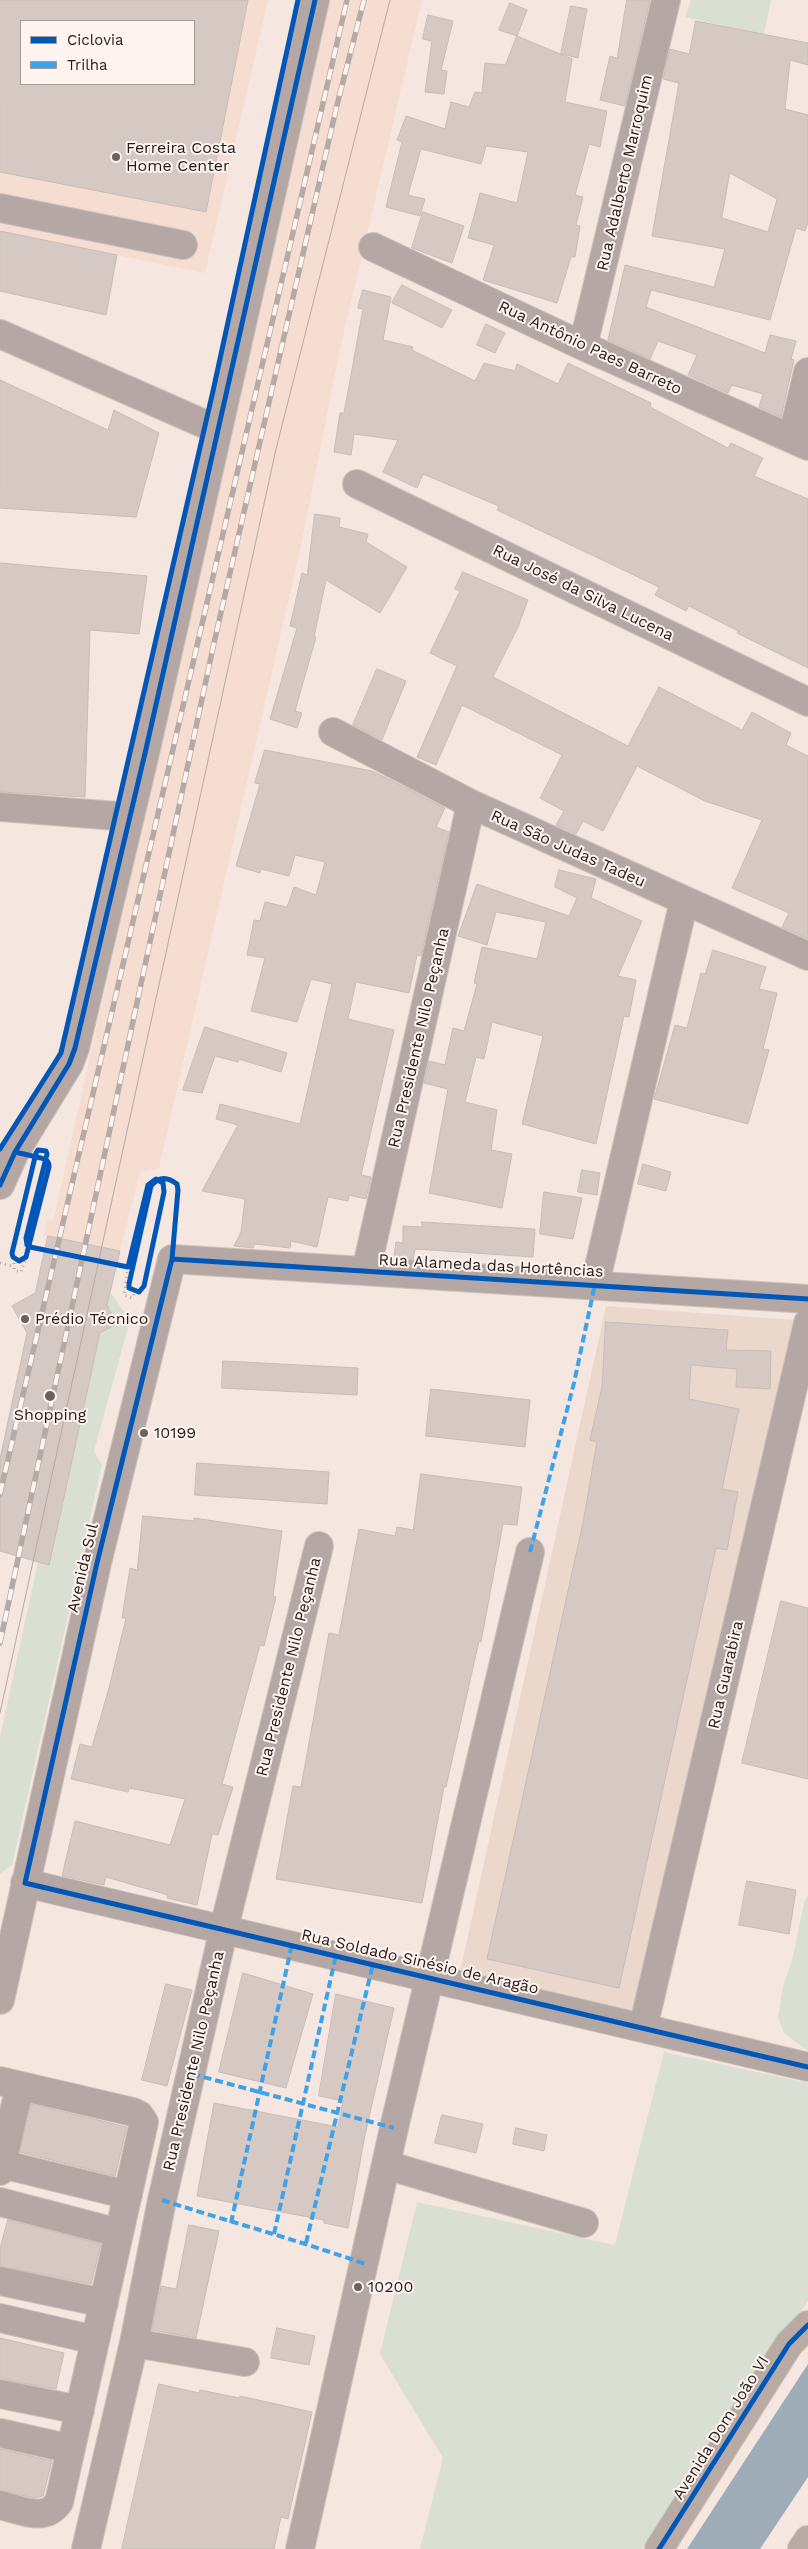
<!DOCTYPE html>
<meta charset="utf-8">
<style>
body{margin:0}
#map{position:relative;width:808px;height:2549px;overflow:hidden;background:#f5e6df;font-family:"Work Sans",sans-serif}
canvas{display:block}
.legend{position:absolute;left:20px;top:20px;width:175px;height:65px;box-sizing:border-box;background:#fff4ef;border:1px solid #a79d98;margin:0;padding:6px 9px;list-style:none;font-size:15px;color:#241a16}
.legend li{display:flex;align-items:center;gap:10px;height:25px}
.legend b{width:25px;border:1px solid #a79d98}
</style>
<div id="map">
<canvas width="808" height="2549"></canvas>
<ul class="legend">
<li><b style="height:6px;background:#0057b8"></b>Ciclovia</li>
<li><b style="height:6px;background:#3ea2ea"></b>Trilha</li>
</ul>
</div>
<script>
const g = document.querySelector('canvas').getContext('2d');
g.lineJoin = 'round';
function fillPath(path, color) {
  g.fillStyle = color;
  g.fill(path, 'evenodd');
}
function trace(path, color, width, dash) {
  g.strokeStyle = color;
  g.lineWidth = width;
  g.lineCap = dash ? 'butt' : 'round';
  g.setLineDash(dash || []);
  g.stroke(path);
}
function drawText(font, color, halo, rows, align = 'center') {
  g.font = font + ' "Work Sans",sans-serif';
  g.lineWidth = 4;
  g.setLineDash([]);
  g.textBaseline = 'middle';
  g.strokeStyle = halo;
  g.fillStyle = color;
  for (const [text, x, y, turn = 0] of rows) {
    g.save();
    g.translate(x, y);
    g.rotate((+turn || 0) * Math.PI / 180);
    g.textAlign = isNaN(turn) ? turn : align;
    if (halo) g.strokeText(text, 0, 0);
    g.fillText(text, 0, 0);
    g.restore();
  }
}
fillPath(new Path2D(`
 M0 0H268L205 273 0 231ZM21 21H194V84H21Z
 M326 0H422L340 349 301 545 159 1168 140 1172 120 1251 44 1235 47 1219 54 1218Z`), '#f6ddd1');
fillPath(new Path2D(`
 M606 1306 794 1320 632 2019 460 1972Z`), '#ead8cd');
fillPath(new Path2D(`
 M691 0H771L756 73 731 66 738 29 685 17Z
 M110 1292 130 1320 94 1451 102 1465 12 1865 0 1874V1737L38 1562 49 1564 100 1333 116 1323 107 1305Z
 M808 1896V2051L784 2033 778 2017 783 1987 792 1960 805 1900Z
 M664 2052 808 2083V2301L737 2404 642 2549H420L443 2458 380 2354 417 2202 615 2245Z`), '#d9dfd2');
fillPath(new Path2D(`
 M808 2364V2477L760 2549H687Z`), '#9eadb8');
const building = new Path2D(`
 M0 0H248L206 212 0 172ZM21 21H194V84H21Z
 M627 0H650L625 106 600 100 610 56 617 58Z
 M510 3 527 10 517 36 499 30Z
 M571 6 587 9 578 58 561 54Z
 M428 15 453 21 441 70 447 71 444 94 425 92 432 41 423 39Z
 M696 21 808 43V65L790 60 785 109 808 115V222L805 231 796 228 770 320 651 290 646 307 765 353 770 335 796 341 791 359 794 360 781 417 759 407 763 394 732 385 728 393 688 375 697 355 658 341 650 359 608 340 625 265 714 287 725 249 652 236 679 83 663 79 670 49 689 54ZM730 173 777 199 768 232 722 218Z
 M517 36 572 59 565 102 607 111 600 147 589 144 575 195 583 197 576 225 580 226 575 257H571L557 303 483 280 494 245 468 238 480 193 517 203 528 152 486 146 481 164 421 149 408 195 425 199 420 216 386 207 402 142 397 140 406 116 445 129 451 102 469 107 475 92 482 93 485 63 505 65Z
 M423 212 464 226 452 263 412 248Z
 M0 231 117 255 106 315 0 291Z
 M402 285 452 310 442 328 392 303Z
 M363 290 391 297 383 340 413 347 412 350 475 381 484 363 515 371 517 364 558 384 568 363 651 403 650 407 728 448 731 443 763 458 754 476 808 499V668L737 633 738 631 689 606 686 611 655 595 659 587 497 510 499 506 423 474 417 488 383 472 398 440 354 434 351 455 334 452 340 413H344L363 309 358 308Z
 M486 324 505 333 495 353 477 345Z
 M0 380 108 430 114 410 159 433 136 517 0 508Z
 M315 514 340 518 339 527 368 534 366 542 407 567 380 613 326 580 314 637H316L295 711 302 713 297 728 270 719 297 628 290 626 302 573 307 575Z
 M0 563 147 576 139 634 90 630 85 797 0 792Z
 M463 572 528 600 518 627 493 677 628 746 659 687 742 730 752 712 791 733 786 745 808 756V939L782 927 789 913 732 888 762 820 705 801 637 766 603 831 583 821 576 834 556 825 564 811 540 798 562 755 462 705 436 765 417 757 457 666 430 653 460 591 455 589Z
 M377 669 406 681 382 740 353 725Z
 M265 750 372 771 391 780 445 808 436 827 449 832 421 956 417 955 409 993 356 982 348 1019 394 1030 361 1175 371 1177 366 1199 349 1195 348 1201 328 1197 317 1247 291 1241 290 1248 255 1244 253 1248 234 1246 241 1232 245 1199 202 1191 238 1125 216 1119 220 1104 300 1124 332 984 311 979 297 1022 251 1011 265 958 247 955 254 920 260 921 265 902 287 907 294 887 316 895 325 862 295 855 289 876 261 869 260 873 236 866 260 784 255 783Z
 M559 870 596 879 591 898 642 921 618 976 636 980 629 1017 624 1016 596 1144 522 1124 543 1036 492 1022 484 1059 476 1057 465 1102 497 1110 491 1150 512 1154 502 1208 429 1193 448 1089 424 1083 429 1061 445 1065 453 1028 464 1031 477 984 474 983 482 947 537 959 546 922 496 912 487 945 458 936 477 884 569 916 577 898 555 887Z
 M713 950 766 967 759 989 777 993 763 1049 769 1050 748 1124 654 1099 675 1025 687 1028 701 973 705 974Z
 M205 1027 287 1053 281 1072 239 1059 238 1062 215 1056 202 1093 183 1090Z
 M643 1164 671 1172 666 1191 638 1184Z
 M582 1170 600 1173 597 1195 578 1192Z
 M544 1192 582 1198 573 1239 540 1234Z
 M422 1222 535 1229 533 1257 415 1249 413 1259 394 1257 396 1242 403 1243V1226L422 1227Z
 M48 1236 120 1251 107 1305 116 1324 100 1333 49 1565 0 1551V1459L27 1333 12 1306 35 1293Z
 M606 1322 728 1330 726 1350 771 1351 770 1389 736 1387 737 1369 691 1365 689 1399 739 1409 722 1489 738 1492 727 1550 716 1548 619 1988 487 1959 583 1523 597 1442 590 1440 602 1387Z
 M223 1361 358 1368 357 1395 222 1388Z
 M431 1389 530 1400 525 1447 426 1436Z
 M197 1463 329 1472 327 1504 195 1495Z
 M421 1474 522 1487 517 1525 503 1524 481 1642 479 1641 446 1787H444L422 1903 276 1879 293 1786 301 1787 329 1633 339 1635 359 1529 395 1536 397 1527 413 1530Z
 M143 1516 194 1521V1518L282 1531 273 1596 276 1597 264 1646 260 1645 222 1784 233 1787 218 1835 212 1834 197 1905 167 1898 168 1895 106 1877 104 1885 62 1876 75 1821 170 1845 185 1799 129 1788 128 1792 71 1779 80 1744 92 1747 109 1688 126 1618H122L130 1568 137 1570Z
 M781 1601 808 1608V1779L742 1763Z
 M747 1881 796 1890 789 1934 739 1925Z
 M243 1973 313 1994 286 2088 219 2072Z
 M166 1984 192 1990 167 2086 142 2080Z
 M336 1994 394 2008 365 2135 348 2228 324 2223V2220L197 2196 214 2103 338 2127 343 2101 319 2096Z
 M32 2104 127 2127 115 2176 20 2152Z
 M442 2115 483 2124 476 2153 435 2143Z
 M516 2128 547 2135 544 2151 513 2144Z
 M8 2220 101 2244 91 2284 0 2266V2249Z
 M189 2225 219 2231 196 2338 152 2330 161 2286 176 2289Z
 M277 2328 315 2336 309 2365 271 2358Z
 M0 2338 64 2353 56 2389 0 2379Z
 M159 2384 199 2393 200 2390 239 2398 240 2396 312 2412 288 2519 281 2517 274 2549H122Z
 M0 2449 52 2461 43 2496 34 2498 0 2490Z`);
fillPath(building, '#d6c9c4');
trace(building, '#c7bcb7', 1);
const minor = new Path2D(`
 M0 208 183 245
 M373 247 583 346 808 446
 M0 334 218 430
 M583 346 666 0
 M792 439 808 372
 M357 484 808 702
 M333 732 471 804 808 956
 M0 807 130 817
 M0 1185 15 1152 69 1064 75 1048 146 749 315 0
 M366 1271 471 804
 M595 1284 684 901
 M25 1883 808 2067
 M0 2000 97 1563 172 1259 808 1299
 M643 2028 808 1323
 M0 2081 133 2112 139 2115 144 2122 59 2502C45 2523 21 2510 0 2505
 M2 2164 128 2195
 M386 2165 584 2223
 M0 2171 20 2086
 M0 2202 119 2233
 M0 2281 104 2303
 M0 2318 95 2340
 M134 2343 245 2362
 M0 2394 80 2410
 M0 2433 71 2449
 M86 2549 134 2343 162 2200 224 1928 319 1546
 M300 2549 394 2128 530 1552`);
const major = new Path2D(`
 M659 2549 789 2344 808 2325
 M802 2549 808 2540`);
trace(minor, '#cec2bc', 30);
trace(major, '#cec2bc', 30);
trace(new Path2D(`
 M151 1186C159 1176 168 1177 177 1184L174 1236
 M27 1253 49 1167 48 1161 40 1158
 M14 1258V1270L21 1272 28 1252
 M0 1263 12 1266
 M128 1267 124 1295 132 1298 136 1291`), '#b3a7a3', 3, [1, 4]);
trace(minor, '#b5a8a4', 28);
trace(major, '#b9aaa4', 28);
trace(new Path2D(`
 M0 1713 276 449 390 0`), '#b5aaa6', 1);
const rail = new Path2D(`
 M0 1494 347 0
 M0 1643 214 643 337 105 364 0`);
trace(rail, '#b5aaa6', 5.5);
trace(rail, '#fff4ef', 4, [11]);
trace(new Path2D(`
 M27 1253 25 1259 19 1261 13 1257 12 1253 38 1150 46 1151 47 1154 26 1238V1243L30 1247 128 1267 148 1185 153 1180H159L163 1183 164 1192 144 1286 139 1292 129 1288V1284L151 1186`), '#b3a7a3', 3, [1, 4]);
trace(new Path2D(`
 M530 1552 574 1383 595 1284
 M192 2074 394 2128
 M162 2200C230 2222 298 2240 365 2264
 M231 2223 292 1944
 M274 2234 336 1955
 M306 2243 373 1964`), '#3ea2ea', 4, [8, 4]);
trace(new Path2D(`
 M0 1149 61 1053 213 391 298 0
 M15 1152 41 1158C47 1160 49 1161 49 1167L27 1253 26 1257 19 1261 13 1257 12 1253 36 1153 38 1150 46 1151 47 1154 26 1238 27 1245 30 1247 128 1267 148 1185 156 1179 163 1183 164 1192 144 1286 139 1292 129 1288V1284L151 1186C159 1176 168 1177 177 1184L178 1190 172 1259 97 1563 25 1883 808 2067
 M0 1185 15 1152 69 1064 75 1048 146 749 315 0
 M172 1259 808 1299
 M659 2549 789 2344 808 2325`), '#0057b8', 5);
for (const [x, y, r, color] of [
 [116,157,5,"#6d615c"],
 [25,1319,5,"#6d615c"],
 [50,1396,6,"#6d615c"],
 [144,1433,5,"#6d615c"],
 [358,2287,5,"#6d615c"]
]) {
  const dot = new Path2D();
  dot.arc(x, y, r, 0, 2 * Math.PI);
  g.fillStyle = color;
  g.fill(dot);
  trace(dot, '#fff4ef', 2);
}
drawText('16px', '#241a16', '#fff4ef', [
 ["Ferreira Costa",126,148],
 ["Home Center",126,166],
 ["Prédio Técnico",35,1319],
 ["Shopping",50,1415,"center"],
 ["10199",154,1433],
 ["10200",368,2287]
], 'left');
drawText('16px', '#241a16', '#fff4ef', [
 ["Rua Adalberto Marroquim",625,173,-77],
 ["Rua Antônio Paes Barreto",590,348,25],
 ["Rua José da Silva Lucena",583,593,26],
 ["Rua São Judas Tadeu",568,849,24],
 ["Rua Presidente Nilo Peçanha",419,1038,-77],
 ["Rua Alameda das Hortências",491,1266,3],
 ["Avenida Sul",83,1568,-77],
 ["Rua Presidente Nilo Peçanha",289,1667,-76],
 ["Rua Guarabira",726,1675,-77],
 ["Rua Soldado Sinésio de Aragão",420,1962,13],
 ["Rua Presidente Nilo Peçanha",194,2061,-77],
 ["Avenida Dom João VI",721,2428,-58]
]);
</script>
